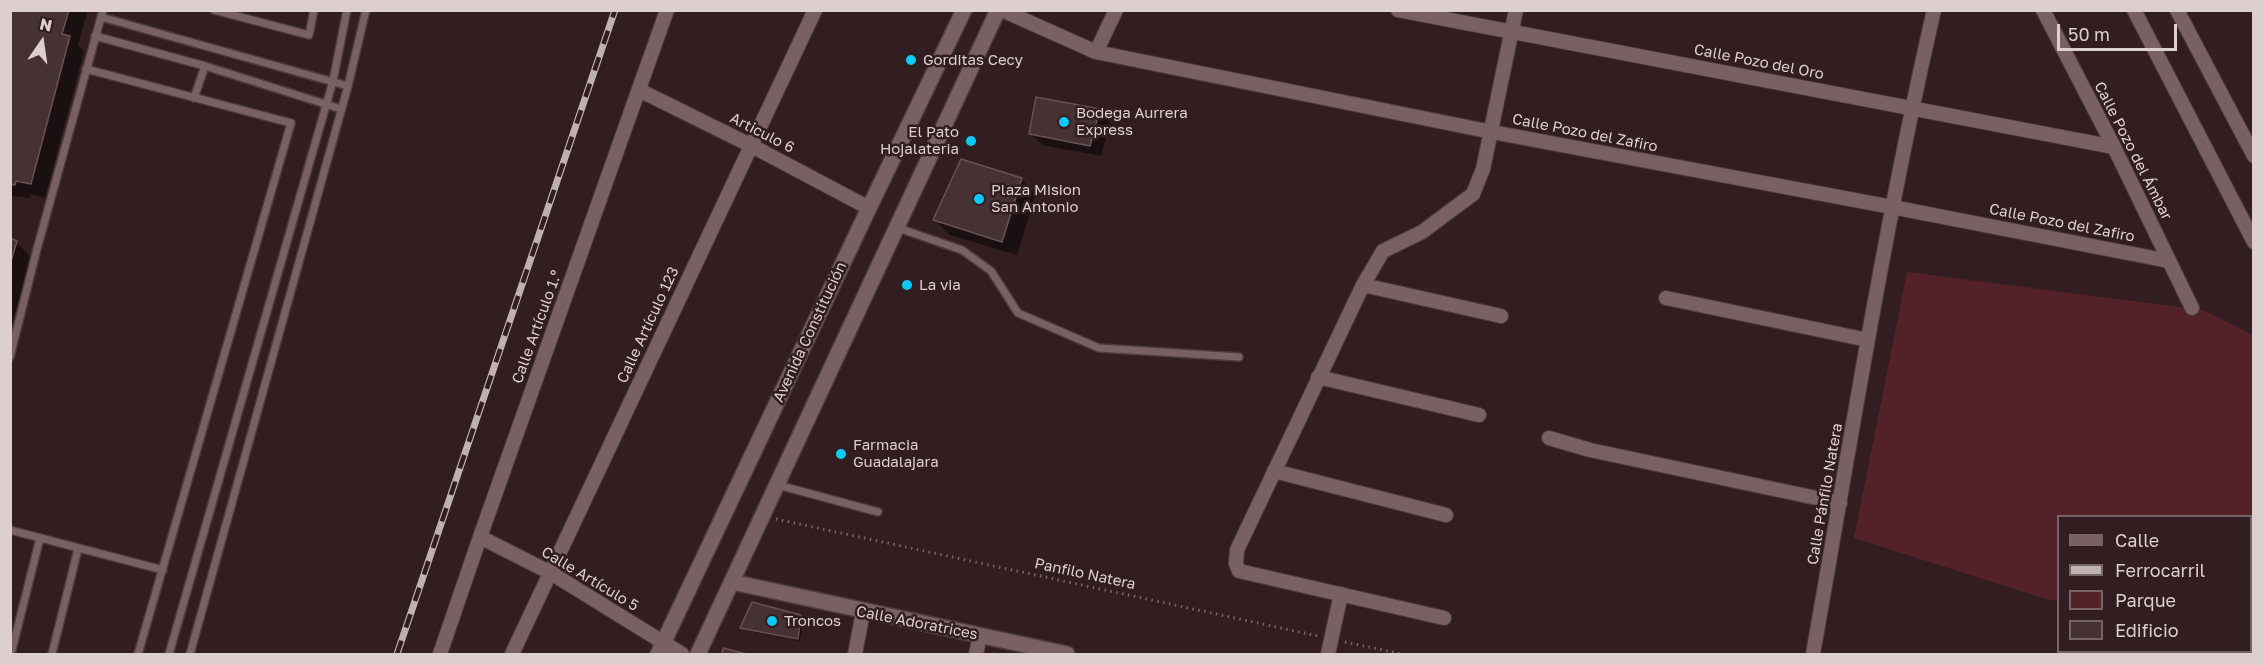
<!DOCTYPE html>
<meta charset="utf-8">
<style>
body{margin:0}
#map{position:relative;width:2264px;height:665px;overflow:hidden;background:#321e20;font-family:"Golos Text",sans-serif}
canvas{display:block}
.frame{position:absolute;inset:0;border:12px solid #ddcfd0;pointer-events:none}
.legend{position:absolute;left:2057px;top:515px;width:195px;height:138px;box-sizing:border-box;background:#321e20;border:2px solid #766566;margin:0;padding:8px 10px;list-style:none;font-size:18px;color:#ddcfd0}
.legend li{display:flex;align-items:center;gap:12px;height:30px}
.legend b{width:30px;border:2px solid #766566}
.north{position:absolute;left:12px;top:12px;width:60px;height:60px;-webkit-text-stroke:4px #321e20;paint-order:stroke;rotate:13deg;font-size:16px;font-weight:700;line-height:24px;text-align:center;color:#ddcfd0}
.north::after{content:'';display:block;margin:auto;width:21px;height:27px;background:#ddcfd0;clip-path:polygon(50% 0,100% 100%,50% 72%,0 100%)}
.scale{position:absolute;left:2057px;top:24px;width:120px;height:27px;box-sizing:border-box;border:3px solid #ddcfd0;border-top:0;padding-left:8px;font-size:18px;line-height:21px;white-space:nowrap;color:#ddcfd0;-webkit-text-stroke:4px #321e20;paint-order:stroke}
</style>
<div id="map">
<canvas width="2264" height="665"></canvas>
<div class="frame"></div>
<ul class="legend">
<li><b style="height:8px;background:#796163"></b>Calle</li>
<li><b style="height:8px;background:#bfb0b2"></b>Ferrocarril</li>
<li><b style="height:16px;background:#532229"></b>Parque</li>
<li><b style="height:16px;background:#463233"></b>Edificio</li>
</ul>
<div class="north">N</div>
<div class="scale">50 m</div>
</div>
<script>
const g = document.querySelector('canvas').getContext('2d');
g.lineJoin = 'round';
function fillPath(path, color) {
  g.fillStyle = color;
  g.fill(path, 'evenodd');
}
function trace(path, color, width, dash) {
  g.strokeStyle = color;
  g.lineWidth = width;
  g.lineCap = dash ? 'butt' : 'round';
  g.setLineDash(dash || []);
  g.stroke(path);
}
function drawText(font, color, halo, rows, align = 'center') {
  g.font = font + ' "Golos Text",sans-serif';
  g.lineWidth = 5;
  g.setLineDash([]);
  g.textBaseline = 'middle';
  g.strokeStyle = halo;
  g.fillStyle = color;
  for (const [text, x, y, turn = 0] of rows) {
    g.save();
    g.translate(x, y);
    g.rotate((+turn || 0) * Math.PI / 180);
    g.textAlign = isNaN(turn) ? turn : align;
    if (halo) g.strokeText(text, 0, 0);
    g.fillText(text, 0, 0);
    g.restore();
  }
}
fillPath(new Path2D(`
 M1907 272 2203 310 2253 335 2254 565 2251 567 2250 516H2058V601L2046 599 1854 538Z`), '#532229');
fillPath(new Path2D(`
 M10 10H85L87 13 78 45 84 52 45 198 30 194V198L10 196Z
 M1099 111 1110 122 1101 156 1042 145 1031 134Z
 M962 161 1022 180 1036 194 1017 255 950 235 935 220Z
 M10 240 16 242 31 257 10 331Z
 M800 616 804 619 800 641 745 630 742 627Z`), '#0007');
const building = new Path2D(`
 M10 10H69L62 34 70 36 31 184 16 181 15 185 10 184Z
 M1036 97 1100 109 1090 146 1029 134Z
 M961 159 1022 178 1002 242 933 220Z
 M10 238 17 241 10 265Z
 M752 602 801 615 798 639 740 628Z
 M723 648 747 654H722Z`);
fillPath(building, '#463233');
trace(building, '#685153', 1.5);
const lane = new Path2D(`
 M214 10 309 35 314 10
 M101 17 348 86
 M95 36 205 66 341 109
 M86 69 291 123 138 654
 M194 98 205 66
 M898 228 962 250 991 271 1018 313 1099 348 1239 357
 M10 357 37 249 103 10
 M778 485 878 512
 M10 530 163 570
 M11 654 40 538
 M52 654 78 549
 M169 654 333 81 347 10
 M190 654 348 86 366 10`);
const street = new Path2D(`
 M1002 10 1096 52 1492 132 1892 207 2169 261
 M1398 10 2114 147
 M2043 10 2114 147 2192 308
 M2134 10 2254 242
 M2177 10 2254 156
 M1096 52 1116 10
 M639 90 750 145 869 208
 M1363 285 1501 316
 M1666 298 1868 340
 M1318 377 1479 415
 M1549 438 1590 450 1840 503
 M1274 471 1446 515
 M480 537 551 573 682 654
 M2250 584 2254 583
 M1444 618 1239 571 1236 564 1237 550 1363 285 1383 251 1422 232 1473 194 1483 169 1516 10
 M440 654 480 537 667 10
 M512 654 815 10
 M855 654 863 612
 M976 654 980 635
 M1328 654 1341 594
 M1813 654C1851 439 1885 223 1934 10
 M2208 654 2209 652`);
const secondary = new Path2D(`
 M732 582 1067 654
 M658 654 869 208 964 10
 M698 654 998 10`);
trace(lane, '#4c3c3d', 10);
trace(street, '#4c3c3d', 16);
trace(secondary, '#4c3c3d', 18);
trace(new Path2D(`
 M776 519 1318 636
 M1345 642 1402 654`), '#776667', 3, [1.5, 4.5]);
trace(lane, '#796163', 7);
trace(street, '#796163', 14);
trace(secondary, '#796163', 15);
const rail = new Path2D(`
 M397 654 615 10`);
trace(rail, '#bfb0b2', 7);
trace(rail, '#321e20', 4.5, [14]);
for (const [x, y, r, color] of [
 [911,60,6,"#0ccafa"],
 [1064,122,6,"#0ccafa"],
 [971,141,6,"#0ccafa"],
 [979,199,6,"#0ccafa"],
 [907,285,6,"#0ccafa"],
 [841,454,6,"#0ccafa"],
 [772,621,6,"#0ccafa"]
]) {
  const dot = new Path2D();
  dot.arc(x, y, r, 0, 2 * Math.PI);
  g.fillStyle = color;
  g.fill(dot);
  trace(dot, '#321e20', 2);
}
drawText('15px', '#ddcfd0', '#321e20', [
 ["Gorditas Cecy",923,60],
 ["Bodega Aurrera",1076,113],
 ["Express",1076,130],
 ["El Pato",959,132,"right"],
 ["Hojalateria",959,149,"right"],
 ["Plaza Mision",991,190],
 ["San Antonio",991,207],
 ["La via",919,285],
 ["Farmacia",853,445],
 ["Guadalajara",853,462],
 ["Troncos",784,621]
], 'left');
drawText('15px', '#ddcfd0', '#321e20', [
 ["Calle Pozo del Oro",1759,62,11],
 ["Articulo 6",762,133,27],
 ["Calle Pozo del Zafiro",1585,133,11],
 ["Calle Pozo del Ámbar",2133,151,63],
 ["Calle Pozo del Zafiro",2062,223,11],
 ["Calle Artículo 123",648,325,-65],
 ["Calle Artículo 1.º",537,327,-70],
 ["Avenida Constitución",810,332,-65],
 ["Calle Pánfilo Natera",1825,494,-80],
 ["Panfilo Natera",1085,574,12],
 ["Calle Artículo 5",590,579,31],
 ["Calle Adoratrices",917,623,11]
]);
</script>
